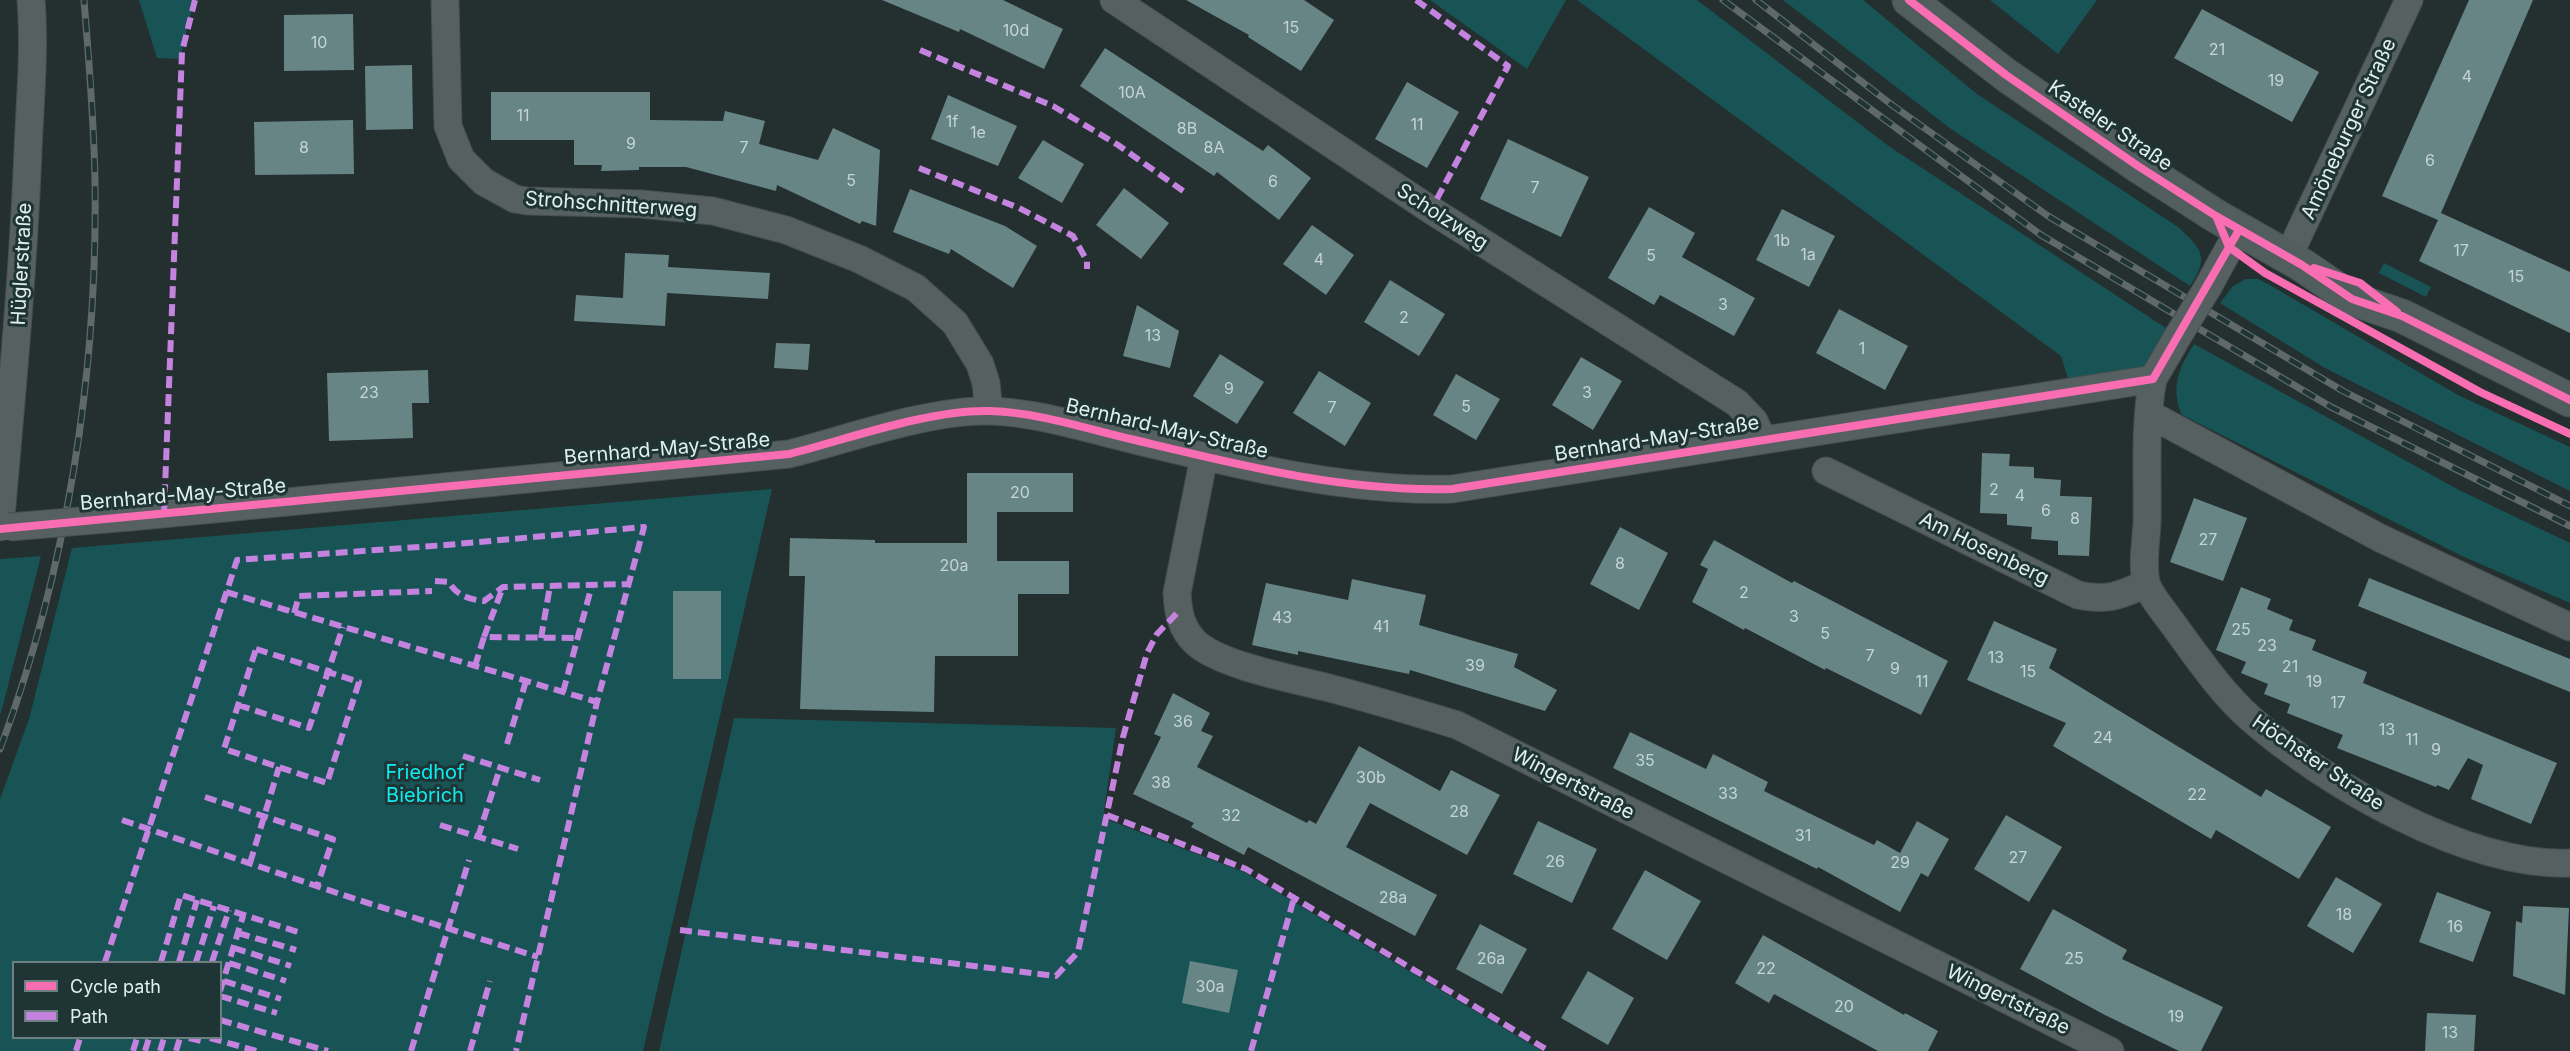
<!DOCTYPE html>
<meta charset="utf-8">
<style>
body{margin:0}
#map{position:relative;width:2570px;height:1051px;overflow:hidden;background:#242f2f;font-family:Inter,sans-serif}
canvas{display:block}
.legend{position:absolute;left:12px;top:961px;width:210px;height:78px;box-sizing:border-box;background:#1f3434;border:2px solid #6d7f7f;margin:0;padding:8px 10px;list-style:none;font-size:18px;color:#e3efef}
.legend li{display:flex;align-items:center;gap:12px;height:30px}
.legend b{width:30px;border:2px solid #6d7f7f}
</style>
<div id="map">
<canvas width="2570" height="1051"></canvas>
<ul class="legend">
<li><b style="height:8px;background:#f96db3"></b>Cycle path</li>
<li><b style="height:8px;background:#c483df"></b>Path</li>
</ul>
</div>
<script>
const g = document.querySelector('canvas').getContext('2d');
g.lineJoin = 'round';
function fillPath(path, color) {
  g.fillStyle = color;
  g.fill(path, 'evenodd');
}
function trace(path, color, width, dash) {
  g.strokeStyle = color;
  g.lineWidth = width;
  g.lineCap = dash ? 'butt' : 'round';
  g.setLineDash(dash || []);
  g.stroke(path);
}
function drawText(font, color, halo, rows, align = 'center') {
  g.font = font + ' Inter,sans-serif';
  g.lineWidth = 6;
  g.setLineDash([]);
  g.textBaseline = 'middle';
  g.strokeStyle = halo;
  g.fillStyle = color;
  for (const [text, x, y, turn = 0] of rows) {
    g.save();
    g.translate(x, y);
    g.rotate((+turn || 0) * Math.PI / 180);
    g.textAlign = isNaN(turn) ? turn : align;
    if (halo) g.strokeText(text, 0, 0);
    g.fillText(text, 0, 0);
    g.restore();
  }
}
fillPath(new Path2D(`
 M139 0H194L180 59 157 58Z
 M1430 0H1566L1527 69Z
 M1577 0H1697L1890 147 2178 336 2153 379 2072 391 2061 356Z
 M1783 0H1863L1977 94 2178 227C2201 248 2210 257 2190 286L1951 129Z
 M1990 0H2097L2058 54Z
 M2384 263 2431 287 2426 297 2379 273Z
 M2246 279H2258L2268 284 2458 395 2570 447V491L2325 368 2220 303 2233 286Z
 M2194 344 2459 490 2570 543V603L2462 556 2182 415C2170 389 2179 367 2194 344Z
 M772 489 643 1051H0V799L29 719 72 548ZM14 962H220V1038H14Z
 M41 556 2 709 0 715V559Z
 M734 718 1116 728 1103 818 1244 872 1542 1051H659Z`), '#185455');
fillPath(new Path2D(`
 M882 0H1003L1063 29 1044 69 960 29 959 32Z
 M1186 0H1304L1334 20 1301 71 1248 37 1249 35Z
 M2469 0H2533L2441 213 2570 272V333L2419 261 2438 220 2382 196Z
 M2202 9 2319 72 2292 122 2174 58Z
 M353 14 354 70 284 71V15Z
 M1105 48 1263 151 1268 145 1311 178 1279 220 1217 172 1214 176 1080 86Z
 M412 65 413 129 366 130 365 66Z
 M1407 82 1459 112 1427 168 1375 139Z
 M491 92H650V120L723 121 725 111 765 121 759 144 818 160 833 128 880 150 876 226 862 221 860 224 777 185 776 191 686 167H639V170L601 171 602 165H574V140H491Z
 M948 95 1017 126 998 166 931 139Z
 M353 120 354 174 255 175 254 122Z
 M1508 139 1589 177 1561 237 1480 199Z
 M1043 140 1084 164 1062 203 1018 178Z
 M1124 188 1169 223 1141 259 1096 225Z
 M910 189 1005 226 1037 246 1013 288 951 249 949 254 893 232Z
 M1649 207 1695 233 1682 257 1755 298 1734 336 1660 295 1654 305 1608 278Z
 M1782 209 1835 236 1809 287 1756 260Z
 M1312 225 1354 255 1326 295 1283 264Z
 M625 253 669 255 668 267 770 273 768 299 667 293 665 326 574 321 576 295 623 298Z
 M1390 280 1445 314 1419 356 1364 322Z
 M1137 305 1179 331 1170 368 1123 356Z
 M1839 309 1908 346 1885 390 1816 353Z
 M776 343 810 344 808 370 774 368Z
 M1220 354 1264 382 1237 424 1193 396Z
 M1581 357 1622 381 1593 430 1552 405Z
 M428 370 429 403H412L413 438 329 441 327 373Z
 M1319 371 1371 403 1345 446 1293 413Z
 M1456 374 1500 399 1476 440 1433 415Z
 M1982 453 2010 454 2009 466 2034 467V478L2061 480 2060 496 2092 497 2089 556 2058 555V541L2031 539 2032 527 2007 525V514L1980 513Z
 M967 473H1073V512H997V561H1069V594H1018V656H935L934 712 800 709 805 576H789L790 538 875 540V543H967Z
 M2194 498 2247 518 2223 581 2170 562Z
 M1620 527 1668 553 1639 610 1590 584Z
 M1714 540 1792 583 1794 581 1948 661 1921 715 1826 668 1825 670 1745 628 1744 630 1692 602 1708 569 1700 565Z
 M2369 578 2570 659V692L2358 606Z
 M1352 579 1426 595 1419 625 1518 654 1514 667 1557 690 1545 711 1410 670 1409 674 1298 651V655L1252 645 1266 583 1348 600Z
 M2241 587 2271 599 2267 609 2293 620 2289 630 2316 640 2312 650 2367 672 2363 683 2557 763 2531 824 2471 799 2483 765 2468 758 2449 790 2437 785 2436 787 2337 748 2343 735 2287 713 2290 704 2264 694 2268 684 2241 673 2246 662 2216 650Z
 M673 591H721V679H673Z
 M1994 621 2057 649 2049 668 2261 797 2266 789 2331 827 2299 879 2216 830 2211 839 2053 746 2066 723 1967 680Z
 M1173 693 1210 713 1201 731 1213 736 1197 767 1307 823 1309 820 1316 824 1359 746 1440 791 1451 770 1500 795 1467 855 1370 803 1346 847 1437 895 1415 936 1248 847 1244 855 1191 827 1194 823 1133 794 1161 737 1154 734Z
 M1630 732 1706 769 1713 754 1768 782 1764 791 1874 845 1877 840 1900 853 1917 821 1949 839 1928 877 1921 873 1900 912 1818 867 1817 869 1613 768Z
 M2006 815 2062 847 2029 902 1974 869Z
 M1538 821 1597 849 1572 903 1513 874Z
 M1645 870 1701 901 1667 960 1612 929Z
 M2336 877 2382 904 2353 953 2307 926Z
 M2437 892 2491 912 2473 962 2419 942Z
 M2523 906 2569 908 2565 995 2513 976 2516 921 2522 923Z
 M2053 909 2127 950 2122 959 2223 1007 2201 1051H2179L2105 1015 2020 969Z
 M1480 924 1527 949 1502 994 1456 969Z
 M1763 935 1904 1015 1905 1013 1938 1031 1928 1051H1878L1774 994 1769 1003 1735 983Z
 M1190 961 1238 970 1229 1013 1182 1003Z
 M1588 971 1634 998 1608 1045 1561 1018Z
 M2427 1013 2476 1015 2474 1051H2425Z`), '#688586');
const minor = new Path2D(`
 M445 0 448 126 461 159 484 182 515 199 527 201 641 204 713 211 786 230 859 259 916 288 955 323 980 364 986 383 989 411
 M1114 0 1431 210 1737 403 1754 421 1762 438
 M2288 257 2409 0
 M2208 287 2239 230
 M2153 379C2144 425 2148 476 2147 523 2146 542 2142 564 2146 582 2148 594 2171 620 2178 631 2200 661 2222 693 2250 718 2325 784 2468 867 2570 863
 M2149 414 2380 538 2570 627
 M1204 457 1177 593C1178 612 1181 629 1196 643 1222 666 1294 679 1329 688 1372 699 1414 712 1457 725L2110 1051
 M1826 471 2078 595C2109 601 2118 596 2146 584
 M130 517 789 454C848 439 928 410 988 411 1038 412 1087 429 1135 440 1239 465 1345 492 1452 489L2153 379 2178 336
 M0 527C11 402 23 276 28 150 30 101 35 50 31 0`);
const secondary = new Path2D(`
 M1909 0 2006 75 2138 166 2216 216 2302 265 2352 299 2402 316 2570 400`);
trace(minor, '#454e4e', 29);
trace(secondary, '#454e4e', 35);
trace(minor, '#576061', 27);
trace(secondary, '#525e5e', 33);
const rail = new Path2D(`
 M1723 0 2041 235 2331 407 2570 526
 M1756 0 1892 105 2048 216 2343 391 2570 506
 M0 749C67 571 98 371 95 181 94 120 89 60 84 0`);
trace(rail, '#60696a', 7);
trace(rail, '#1f3434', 4.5, [14]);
const minorBridge = new Path2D(`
 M2178 336 2208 287
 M10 527 130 517`);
trace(minorBridge, '#454e4e', 29, []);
trace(minorBridge, '#576061', 27);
trace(new Path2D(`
 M1416 0 1508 66 1431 210
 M920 50 1053 106 1118 145 1186 193
 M919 168 1019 208 1073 236 1087 261V269
 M164 514 182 52 195 0
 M435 581 449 582C457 596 468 599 484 601L503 587 629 584
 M226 592 597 702
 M294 613 299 596 432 591
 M484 637 503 587
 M541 638 550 586
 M256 649 359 682 327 783 224 749Z
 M475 666 484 637 578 638
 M563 692 592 585
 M238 705 309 728 343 627
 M507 744 526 681
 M463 756 540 780
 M205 797 333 839 317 886
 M1107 815 1246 869 1549 1051
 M122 820 343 895 538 957
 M440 825 518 849
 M478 837 500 768
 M250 863 279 767
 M680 930 1056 976 1078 952 1123 737 1147 653 1157 634 1178 612
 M238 933 296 950
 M234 948 291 966
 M105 962 237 560 446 545 644 527 597 702 516 1051
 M161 962 181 895 301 933
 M179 962 197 900
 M196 962 214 906
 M212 962 229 910
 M229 963 286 981
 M224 981 281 999
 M220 991 243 916
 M220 996 277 1013
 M220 1020 328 1051
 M189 1038 205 1042
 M210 1038 257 1051
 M76 1051 80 1038
 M133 1051 137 1038
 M145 1051 149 1038
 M160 1051 164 1038
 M176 1051 180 1038
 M411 1051 469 860
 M470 1051 490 981
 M1251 1051 1294 898`), '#c483df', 6, [12, 6]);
trace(new Path2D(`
 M1909 0 2006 75 2138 166 2216 216 2302 265 2352 299 2402 316 2570 400
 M2216 216 2229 247 2265 273 2480 392 2570 434
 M2314 268 2360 283 2397 312
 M0 529 789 454C848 439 928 410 988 411 1038 412 1087 429 1135 440 1239 465 1345 492 1452 489L2153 379 2239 230`), '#f96db3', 8);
drawText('16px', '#c4d4d5', null, [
 ["15",1291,28],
 ["10d",1016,31],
 ["10",319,43],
 ["21",2217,50],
 ["4",2467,77],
 ["19",2276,81],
 ["10A",1132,93],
 ["11",523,116],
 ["1f",952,122],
 ["11",1417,125],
 ["8B",1187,129],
 ["1e",978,133],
 ["9",631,144],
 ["8",304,148],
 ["7",744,148],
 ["8A",1214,148],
 ["6",2430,161],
 ["5",851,181],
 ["6",1273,182],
 ["7",1535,188],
 ["1b",1782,241],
 ["17",2461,251],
 ["1a",1808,255],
 ["5",1651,256],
 ["4",1319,260],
 ["15",2516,277],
 ["3",1723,305],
 ["2",1404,318],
 ["13",1153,336],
 ["1",1862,349],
 ["9",1229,389],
 ["23",369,393],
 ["3",1587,393],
 ["5",1466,407],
 ["7",1332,408],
 ["2",1994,490],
 ["20",1020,493],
 ["4",2020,496],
 ["6",2046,511],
 ["8",2075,519],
 ["27",2208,540],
 ["8",1620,564],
 ["20a",954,566],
 ["2",1744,593],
 ["3",1794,617],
 ["43",1282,618],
 ["41",1381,627],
 ["25",2241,630],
 ["5",1825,634],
 ["23",2267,646],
 ["7",1870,656],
 ["13",1996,658],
 ["39",1475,666],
 ["21",2290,667],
 ["9",1895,669],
 ["15",2028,672],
 ["11",1922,682],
 ["19",2314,682],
 ["17",2338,703],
 ["36",1183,722],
 ["13",2387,730],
 ["24",2103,738],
 ["11",2412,740],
 ["9",2436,750],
 ["35",1645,761],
 ["30b",1371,778],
 ["38",1161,783],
 ["33",1728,794],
 ["22",2197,795],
 ["28",1459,812],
 ["32",1231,816],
 ["31",1803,836],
 ["27",2018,858],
 ["26",1555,862],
 ["29",1900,863],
 ["28a",1393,898],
 ["18",2344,915],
 ["16",2455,927],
 ["26a",1491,959],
 ["25",2074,959],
 ["22",1766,969],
 ["30a",1210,987],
 ["20",1844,1007],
 ["19",2176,1017],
 ["13",2450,1033]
]);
drawText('20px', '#e3efef', '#1f3434', [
 ["Kasteler Straße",2110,126,34],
 ["Amöneburger Straße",2349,129,-65],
 ["Strohschnitterweg",611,205,4],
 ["Scholzweg",1442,217,33],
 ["Hüglerstraße",22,264,-87],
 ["Bernhard-May-Straße",1167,429,13],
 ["Bernhard-May-Straße",1657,439,-9],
 ["Bernhard-May-Straße",667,449,-5],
 ["Bernhard-May-Straße",183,495,-5],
 ["Am Hosenberg",1984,549,26],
 ["Höchster Straße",2318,763,34],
 ["Wingertstraße",1573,784,27],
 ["Wingertstraße",2008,1000,26]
]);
drawText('20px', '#0debee', '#1f3434', [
 ["Friedhof",425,773],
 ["Biebrich",425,796]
]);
</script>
